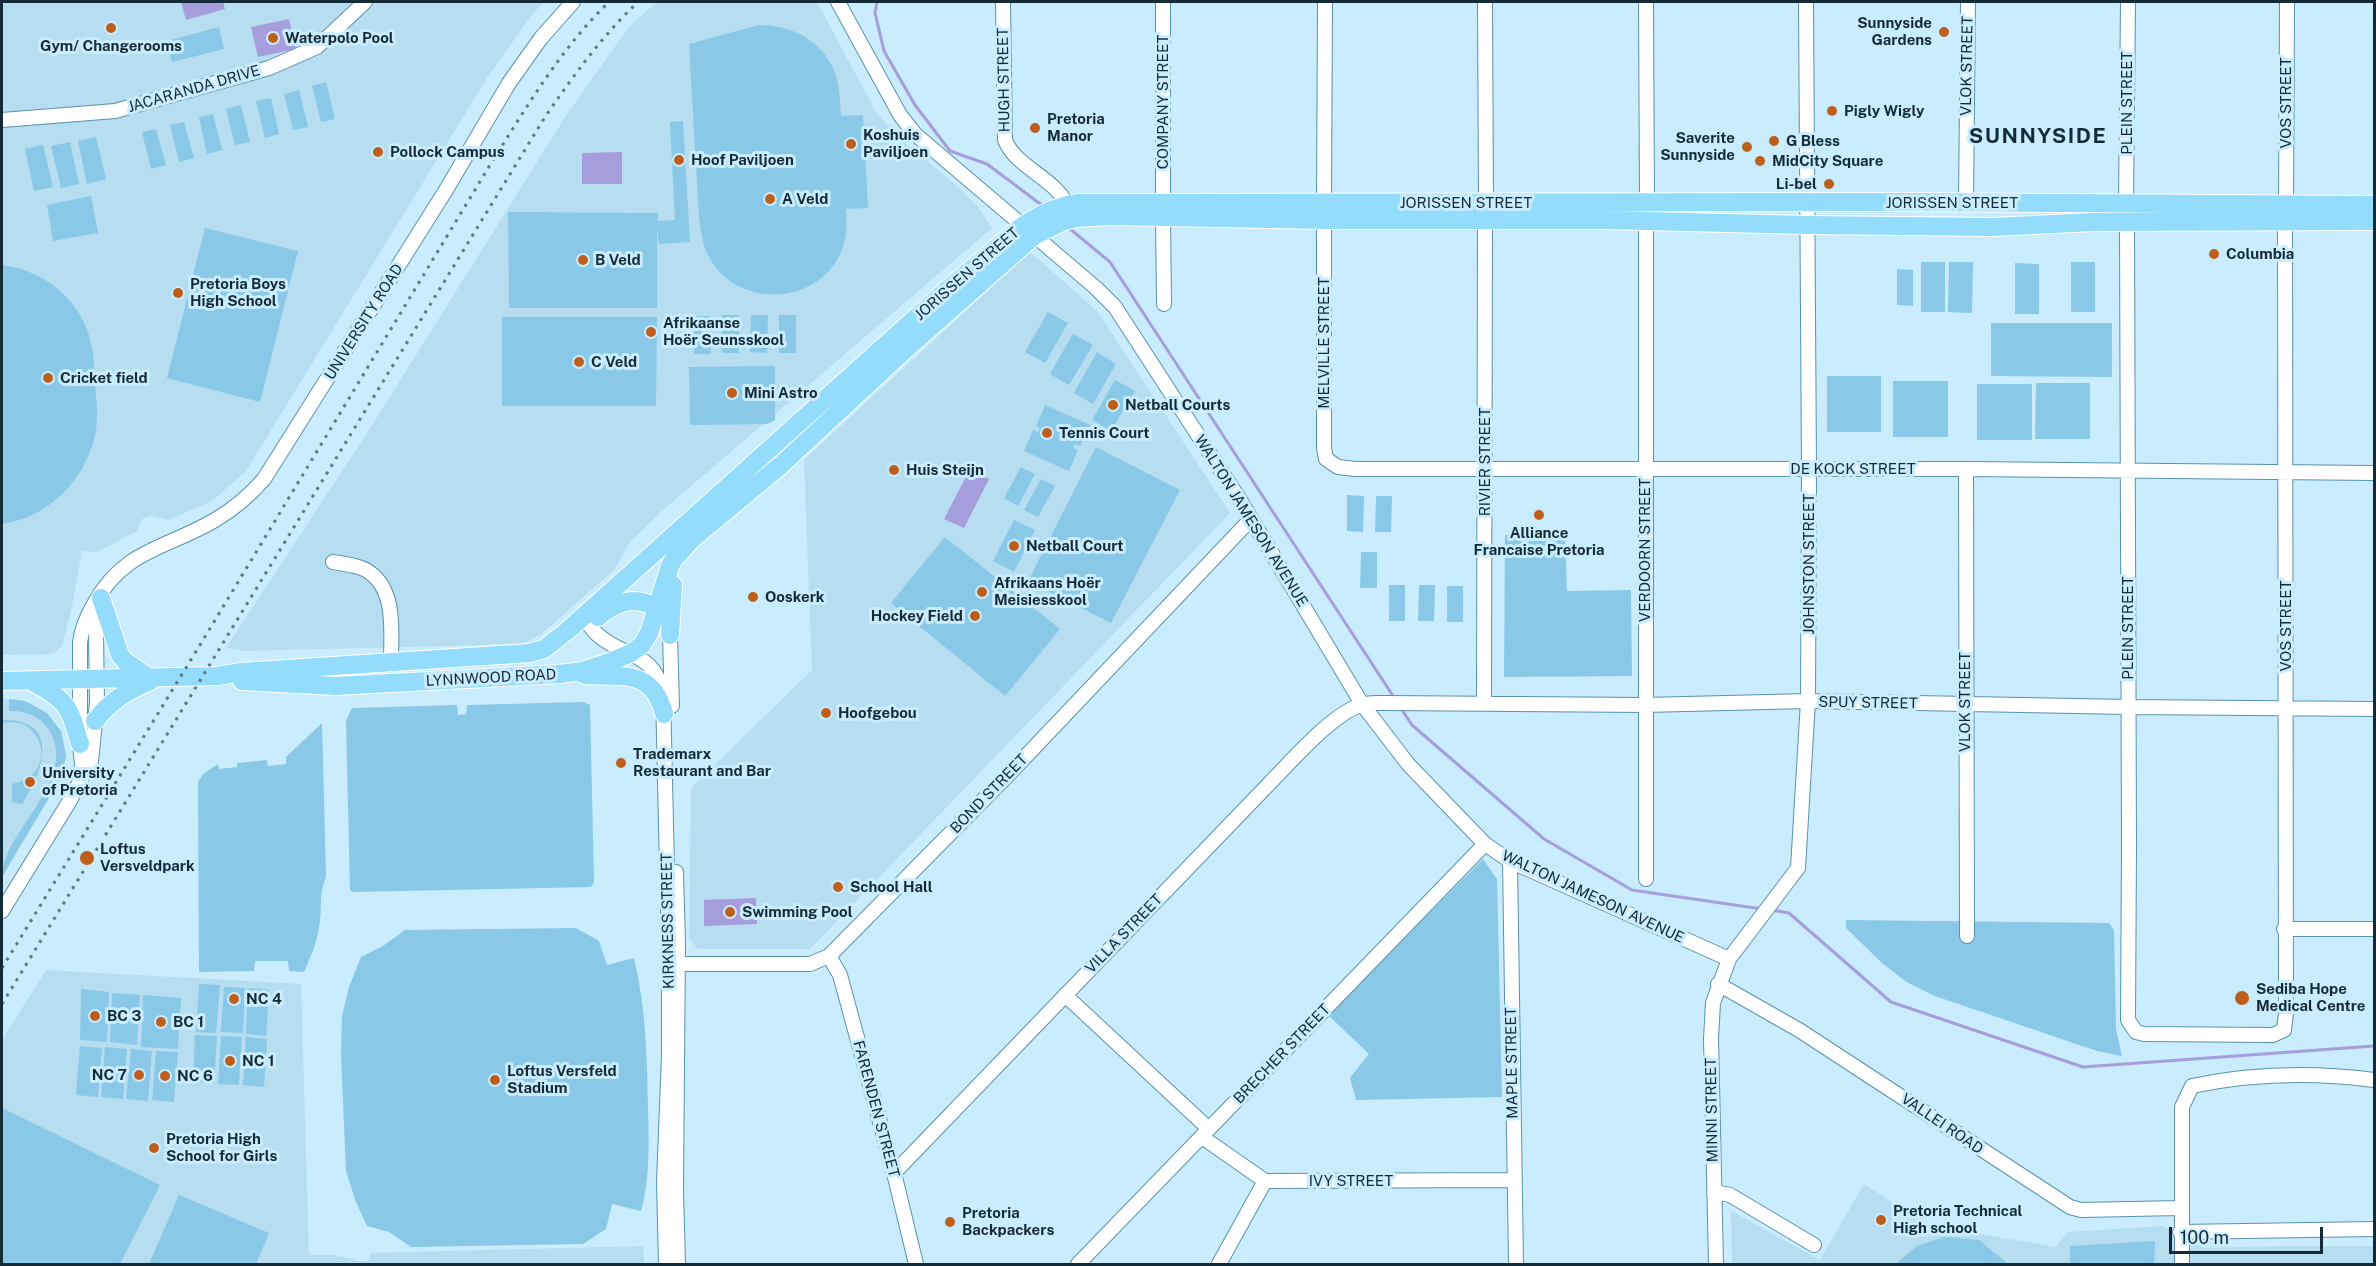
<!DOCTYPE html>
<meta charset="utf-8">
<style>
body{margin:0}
#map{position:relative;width:2376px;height:1266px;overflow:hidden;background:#c9ecfe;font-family:"Public Sans",sans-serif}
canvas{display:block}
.frame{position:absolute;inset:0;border:3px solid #132b36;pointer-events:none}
.scale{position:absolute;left:2169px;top:1227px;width:154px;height:27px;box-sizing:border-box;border:3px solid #132b36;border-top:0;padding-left:8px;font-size:18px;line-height:21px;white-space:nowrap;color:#132b36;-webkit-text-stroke:4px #c9ecfe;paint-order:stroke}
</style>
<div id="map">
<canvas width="2376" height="1266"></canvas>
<div class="frame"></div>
<div class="scale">100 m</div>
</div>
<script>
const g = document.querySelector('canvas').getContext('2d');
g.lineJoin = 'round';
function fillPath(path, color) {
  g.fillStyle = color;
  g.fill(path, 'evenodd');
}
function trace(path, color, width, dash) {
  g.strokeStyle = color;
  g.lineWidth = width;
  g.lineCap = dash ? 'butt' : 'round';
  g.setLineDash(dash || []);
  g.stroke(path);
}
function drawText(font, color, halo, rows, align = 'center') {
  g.font = font + ' "Public Sans",sans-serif';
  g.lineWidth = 6;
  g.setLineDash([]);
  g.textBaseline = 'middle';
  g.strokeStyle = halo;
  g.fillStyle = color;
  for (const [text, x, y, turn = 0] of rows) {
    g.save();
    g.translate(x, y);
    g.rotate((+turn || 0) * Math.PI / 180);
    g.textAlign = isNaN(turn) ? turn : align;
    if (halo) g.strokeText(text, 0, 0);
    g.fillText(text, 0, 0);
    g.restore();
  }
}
fillPath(new Path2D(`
 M2 2H544L531 16 487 78 246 471 212 501 169 520 150 516 142 519 137 531 97 552 82 551 71 612 62 645 53 654 2 655Z
 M658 2H817L876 112 899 138 957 186 978 207 992 228 662 511 629 543 615 569 540 635 524 643 482 645 243 651 226 648 371 427 567 114 626 31 637 19Z
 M1030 252 1097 311 1230 513 810 949H698L689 938 691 788 812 670 804 460Z
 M2 699 25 701 47 713 61 731 66 755 62 776 2 877Z
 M46 970 301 984 309 1255H336L357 1261H368L371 1253 643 1246 644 1264H2V1040Z
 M1864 1184 1927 1225 2056 1247 2068 1232 2163 1226 2204 1248 2280 1246H2374V1264H1732L1731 1211 1820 1260Z`), '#b6ddf0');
fillPath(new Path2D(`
 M759 25C794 25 827 43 837 79 840 91 840 104 841 116L863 115 868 208 846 209C847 225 847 240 840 254 815 307 736 308 709 257 702 244 701 231 699 217L689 44Z
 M219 27 224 49 172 62 167 41Z
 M326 82 335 119 321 122 312 86Z
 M299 90 308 127 293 130 284 94Z
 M271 98 279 134 265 138 256 101Z
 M241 105 250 142 235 145 226 109Z
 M213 114 222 150 207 154 199 117Z
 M683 121 690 242 659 244 657 229V308H509L508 212 658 213V221L675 220 670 122Z
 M184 122 194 158 179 162 170 125Z
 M156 129 166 165 151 169 142 132Z
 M96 137 106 179 87 184 78 141Z
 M70 142 79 184 61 188 51 146Z
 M43 145 53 187 34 191 25 149Z
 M91 196 98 233 53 241 47 205Z
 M205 228 298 251 260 402 167 378Z
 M1921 262H1945V312H1921Z
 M1949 262H1973L1972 313 1948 312Z
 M2071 262H2095V312H2071Z
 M2015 263 2039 264V314H2015Z
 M2 265C44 270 83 301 91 344 94 356 94 369 95 381 96 399 99 418 95 436 84 481 49 517 2 524Z
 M1897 269 1913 270V306L1897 305Z
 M1048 312 1068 323 1045 363 1025 352Z
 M722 315H739V353H722Z
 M751 315H768L767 353 750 352Z
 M779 315H796V353H779Z
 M694 316H711V354H694Z
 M502 317H657L656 406H502Z
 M1991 323H2112V377L1991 376Z
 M1073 334 1093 345 1069 385 1050 374Z
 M1097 352 1116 364 1093 404 1074 393Z
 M775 366V420L767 424 690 425 689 367Z
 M1827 376H1881V432H1827Z
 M1115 380 1135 391 1111 431 1092 420Z
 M1893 381H1948V437H1893Z
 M2036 383H2090V439H2035Z
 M1977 384H2032V440H1977Z
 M1045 405 1090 425 1080 446 1074 444 1073 448 1078 450 1069 471 1024 451 1033 430 1038 432 1040 428 1036 426Z
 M1096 447 1180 490 1111 623 1028 581Z
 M1021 467 1035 474 1018 506 1004 498Z
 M1041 479 1055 486 1038 517 1024 510Z
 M1347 495 1364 496 1363 532 1347 531Z
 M1376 496H1392L1391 532H1375Z
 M1014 520 1035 530 1014 572 993 561Z
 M1505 535H1565L1567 591 1631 590 1632 676 1504 677Z
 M945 537 1060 629 1005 696 891 603Z
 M1361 552H1377V588H1360Z
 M1389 585H1405V621H1389Z
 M1419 585H1435L1434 621H1418Z
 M1447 586H1463V622H1447Z
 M9 699 25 701 47 713 61 731 66 755 62 776 3 875C0 834 85 776 46 726 37 715 24 710 9 711Z
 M584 702 590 705 594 882 591 887 354 892 350 890 346 721 352 708 457 705 458 715 466 714 467 705Z
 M2 720C62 719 43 772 22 804L12 802V784C59 776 45 714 2 723Z
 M322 723 326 877C319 892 322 905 320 920 318 940 312 954 304 972L289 971 288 961H255L254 971 199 972 198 782 203 774 218 764 219 769 237 767V763L267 760 268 766 286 764V757Z
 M1483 859 1497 879 1502 1097 1356 1100 1350 1078 1369 1054 1328 1015Z
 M1846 920 2109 923 2114 930 2116 1029 2122 1056 2097 1051 1932 995 1905 981 1882 963 1846 928Z
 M576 928 599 941 607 965 634 958C646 1007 647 1059 648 1109 649 1142 650 1179 641 1211L612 1204 606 1229 583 1244 411 1247 389 1232 367 1226 356 1202 346 1171 341 1055 342 1016 349 987 361 957 383 946 405 930Z
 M199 984 220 985 216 1033 196 1032Z
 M224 987 245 988 243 1033 221 1032Z
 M248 988 269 990 266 1036 246 1034Z
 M81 989 109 992 107 1042 80 1040Z
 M112 993 140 995 137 1045 110 1042Z
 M143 995 181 998 178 1049 141 1047Z
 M195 1035 217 1036 214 1083 193 1082Z
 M221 1036 242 1037 239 1085 218 1084Z
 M246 1037 267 1039 264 1087 243 1085Z
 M80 1046 102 1048 98 1097 76 1095Z
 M105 1047 127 1049 123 1099 101 1097Z
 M131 1049 152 1051 148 1101 126 1099Z
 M156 1051 178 1052 174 1102 152 1100Z
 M2 1108 160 1185 120 1264H2Z
 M179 1195 269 1233 256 1264H149Z
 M1944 1237 1979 1240 2008 1264H1896L1917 1246Z
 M2155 1241 2154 1264H2070V1246Z`), '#89c8e7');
fillPath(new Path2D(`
 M181 2H223L225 9 186 20Z
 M289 19 296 49 258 57 251 27Z
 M622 152V184H582V153Z
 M970 469 989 479 964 528 944 519Z
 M756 898 757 924 704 926V900Z`), '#a69edc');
trace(new Path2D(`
 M877 2 875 13 884 51 915 105 950 151 987 164 1043 206
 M1069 228 1110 262 1395 699
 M1400 707 1412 725 1544 839 1632 890 1762 909
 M1771 910 1789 913 1891 1002 2083 1067 2374 1046`), '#a69edc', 3);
const minor = new Path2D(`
 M838 2 900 115 915 134 1096 288 1115 307 1240 500 1362 704 1408 764 1485 844 1510 861 1729 959
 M1003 2 1005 140C1016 168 1054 177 1067 205
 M1163 2V203
 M1485 2 1486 203
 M1646 2 1647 203
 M2 120 115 111 269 68 317 47 365 2
 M1324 203 1325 2
 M1966 203 1968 2
 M2126 204 2128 2
 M2286 205 2287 2
 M1163 216 1164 304
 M1324 220V448L1326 459 1338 467 1355 469H1966L2374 473
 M1646 221V879
 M2127 222 2129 846 2128 1020 2136 1032 2144 1034 2273 1035 2284 1030 2286 1013 2285 221
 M1966 469 1967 936
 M333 562C344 564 357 565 366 570 397 588 391 631 391 662
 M583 616C588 623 592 630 598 635 625 659 653 650 663 693L669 955V1055L664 1182 666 1264
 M667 627 670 635 672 706
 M1484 703 1485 221
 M83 774 80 744V642C82 627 87 616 94 604 124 549 166 549 215 520 234 509 250 495 264 479L446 190 509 83 541 38 573 2
 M1510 861 1516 1264
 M676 872 678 943 676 1191 678 1264
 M2 911 69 802 91 761 97 703 96 633 100 601
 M2284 929H2374
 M669 955 679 964H810L829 956 1009 774 1251 519
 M829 956 840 975 894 1173 916 1264
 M1718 984 1799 1030 2070 1207 2081 1210 2180 1208
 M1065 995 1209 1129
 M1202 1137 1265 1181 1514 1180
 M894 1173 1265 788C1289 764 1330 715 1361 705 1368 702 1378 703 1385 703L1645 705 1808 701 2129 707 2374 709
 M1714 1192 1730 1195 1814 1245
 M2180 1232 2374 1229
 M1078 1264 1485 844
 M1219 1264 1265 1181
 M1716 1264 1711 1039 1713 1003 1729 959 1798 868 1808 701 1809 470 1806 2
 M2182 1264V1107L2192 1086C2253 1073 2313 1072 2374 1080`);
const major = new Path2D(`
 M101 598 120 655 126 662 148 677
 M598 617C616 602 636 594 658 609
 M670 635 673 585
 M585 675C623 677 653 669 664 714
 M2 681 217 676 242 672 530 653 544 649 567 631 940 296 1011 235C1030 219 1053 207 1078 203L1908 202 2374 205
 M31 681C68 702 68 703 80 744
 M242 681 335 686 559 674 583 671 615 660 631 653 642 645 649 633 670 566 674 559 692 539 781 465 906 349 1034 236 1064 221 1077 218 1108 216 1324 220H1604L1807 225 1993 227 2094 222 2374 221
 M95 721C110 701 127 691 150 681`);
trace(minor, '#5992ad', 16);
trace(major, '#fff', 20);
trace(minor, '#fff', 14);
trace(major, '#94dcfb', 18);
trace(new Path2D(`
 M2 968 203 640 493 160C528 105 562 47 609 2
 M2 1004 545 117C574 75 601 37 638 2`), '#5d7987', 3, [3, 6]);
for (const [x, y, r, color] of [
 [111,28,6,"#be5e1b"],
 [1944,32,6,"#be5e1b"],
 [273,38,6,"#be5e1b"],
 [1832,111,6,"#be5e1b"],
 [1035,128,6,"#be5e1b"],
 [1774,141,6,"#be5e1b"],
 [851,144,6,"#be5e1b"],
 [1747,147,6,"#be5e1b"],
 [378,152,6,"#be5e1b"],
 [679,160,6,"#be5e1b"],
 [1760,161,6,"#be5e1b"],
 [1829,184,6,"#be5e1b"],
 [770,199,6,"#be5e1b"],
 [2214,254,6,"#be5e1b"],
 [583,260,6,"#be5e1b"],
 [178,293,6,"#be5e1b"],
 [651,332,6,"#be5e1b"],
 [579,362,6,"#be5e1b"],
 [48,378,6,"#be5e1b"],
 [732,393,6,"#be5e1b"],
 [1113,405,6,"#be5e1b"],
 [1047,433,6,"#be5e1b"],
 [894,470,6,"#be5e1b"],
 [1539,515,6,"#be5e1b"],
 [1014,546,6,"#be5e1b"],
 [982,592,6,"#be5e1b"],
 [753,597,6,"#be5e1b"],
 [975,616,6,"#be5e1b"],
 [826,713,6,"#be5e1b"],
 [621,763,6,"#be5e1b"],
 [30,782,6,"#be5e1b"],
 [87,858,8,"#be5e1b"],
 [838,887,6,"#be5e1b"],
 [730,912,6,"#be5e1b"],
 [2242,998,8,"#be5e1b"],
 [234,999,6,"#be5e1b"],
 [95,1016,6,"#be5e1b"],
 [161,1022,6,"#be5e1b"],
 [230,1061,6,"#be5e1b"],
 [139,1075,6,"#be5e1b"],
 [165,1076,6,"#be5e1b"],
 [495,1080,6,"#be5e1b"],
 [154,1148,6,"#be5e1b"],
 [1881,1220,6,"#be5e1b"],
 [950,1222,6,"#be5e1b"]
]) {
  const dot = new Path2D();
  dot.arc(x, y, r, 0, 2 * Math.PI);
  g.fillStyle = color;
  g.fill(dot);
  trace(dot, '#c9ecfe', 2);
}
drawText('bold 15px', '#132b36', '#c9ecfe', [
 ["Sunnyside",1932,23,"right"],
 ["Gardens",1932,40,"right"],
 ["Waterpolo Pool",285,38],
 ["Gym/ Changerooms",111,46,"center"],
 ["Pigly Wigly",1844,111],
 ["Pretoria",1047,119],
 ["Manor",1047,136],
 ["Koshuis",863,135],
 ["Paviljoen",863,152],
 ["Saverite",1735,138,"right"],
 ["Sunnyside",1735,155,"right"],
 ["G Bless",1786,141],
 ["Pollock Campus",390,152],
 ["Hoof Paviljoen",691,160],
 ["MidCity Square",1772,161],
 ["Li-bel",1817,184,"right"],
 ["A Veld",782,199],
 ["Columbia",2226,254],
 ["B Veld",595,260],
 ["Pretoria Boys",190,284],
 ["High School",190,301],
 ["Afrikaanse",663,323],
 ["Hoër Seunsskool",663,340],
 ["C Veld",591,362],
 ["Cricket field",60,378],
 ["Mini Astro",744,393],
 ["Netball Courts",1125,405],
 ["Tennis Court",1059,433],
 ["Huis Steijn",906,470],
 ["Alliance",1539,533,"center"],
 ["Francaise Pretoria",1539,550,"center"],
 ["Netball Court",1026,546],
 ["Afrikaans Hoër",994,583],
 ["Meisiesskool",994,600],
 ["Ooskerk",765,597],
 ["Hockey Field",963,616,"right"],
 ["Hoofgebou",838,713],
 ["Trademarx",633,754],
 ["Restaurant and Bar",633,771],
 ["University",42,773],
 ["of Pretoria",42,790],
 ["Loftus",100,849],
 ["Versveldpark",100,866],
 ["School Hall",850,887],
 ["Swimming Pool",742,912],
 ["Sediba Hope",2256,989],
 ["Medical Centre",2256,1006],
 ["NC 4",246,999],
 ["BC 3",107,1016],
 ["BC 1",173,1022],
 ["NC 1",242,1061],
 ["Loftus Versfeld",507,1071],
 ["Stadium",507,1088],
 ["NC 7",127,1075,"right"],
 ["NC 6",177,1076],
 ["Pretoria High",166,1139],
 ["School for Girls",166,1156],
 ["Pretoria Technical",1893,1211],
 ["High school",1893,1228],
 ["Pretoria",962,1213],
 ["Backpackers",962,1230]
], 'left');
drawText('15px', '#132b36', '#c9ecfe', [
 ["VLOK STREET",1967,66,-89],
 ["HUGH STREET",1004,80,-91],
 ["JACARANDA DRIVE",194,89,-16],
 ["COMPANY STREET",1163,102,-90],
 ["PLEIN STREET",2127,103,-90],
 ["VOS STREET",2286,103,-90],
 ["JORISSEN STREET",1466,203],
 ["JORISSEN STREET",1952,203],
 ["JORISSEN STREET",967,274,-41],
 ["UNIVERSITY ROAD",364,322,-58],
 ["MELVILLE STREET",1324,343,-90],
 ["RIVIER STREET",1485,462,-90],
 ["DE KOCK STREET",1853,469],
 ["WALTON JAMESON AVENUE",1251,521,58],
 ["VERDOORN STREET",1645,550,-90],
 ["JOHNSTON STREET",1809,564,-90],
 ["VOS STREET",2286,626,-90],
 ["PLEIN STREET",2128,628,-90],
 ["LYNNWOOD ROAD",491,678,-3],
 ["VLOK STREET",1965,702,-90],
 ["SPUY STREET",1868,703,1],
 ["BOND STREET",989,794,-46],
 ["WALTON JAMESON AVENUE",1593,897,25],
 ["KIRKNESS STREET",668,921,-91],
 ["VILLA STREET",1124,934,-46],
 ["BRECHER STREET",1282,1054,-46],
 ["MAPLE STREET",1512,1063,-91],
 ["FARENDEN STREET",876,1109,75],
 ["MINNI STREET",1712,1110,-91],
 ["VALLEI ROAD",1942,1124,34],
 ["IVY STREET",1351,1181]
]);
g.letterSpacing = '1.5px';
drawText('bold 21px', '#132b36', '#c9ecfe', [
 ["SUNNYSIDE",2038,137]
]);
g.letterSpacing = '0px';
</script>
